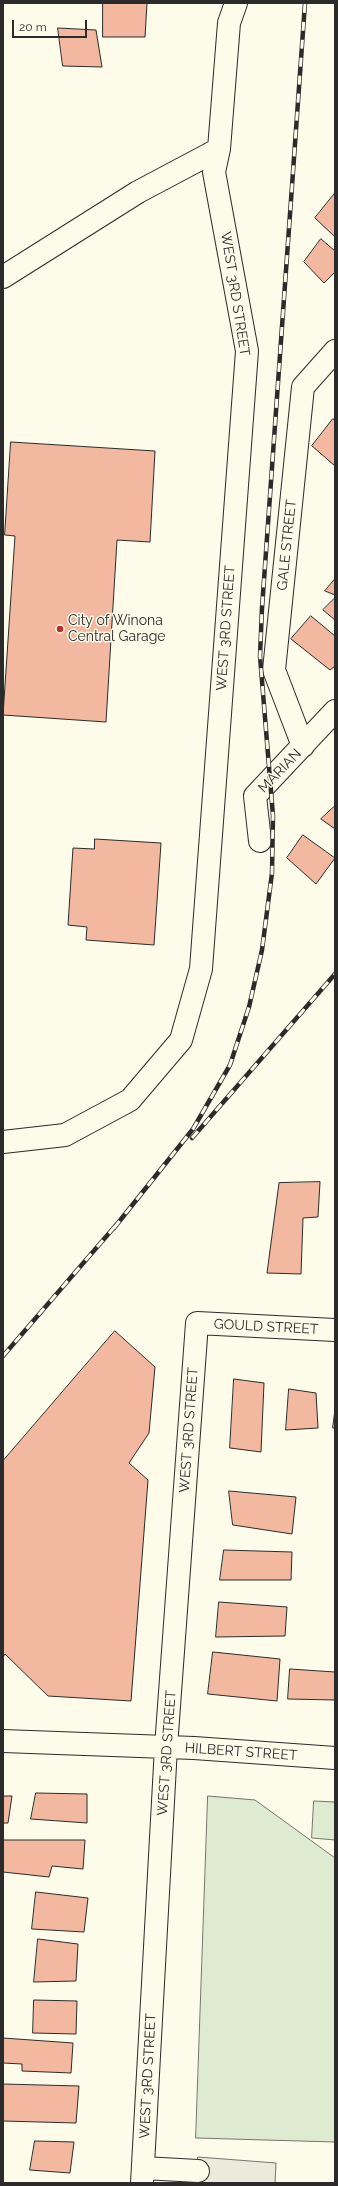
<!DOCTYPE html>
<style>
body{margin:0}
#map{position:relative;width:338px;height:2186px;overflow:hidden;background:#fdfbea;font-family:Raleway,sans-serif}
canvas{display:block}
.frame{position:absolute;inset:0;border:4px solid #2b2b2b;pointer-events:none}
.scale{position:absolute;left:12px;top:20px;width:75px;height:18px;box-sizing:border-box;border:2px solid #2b2b2b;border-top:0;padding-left:5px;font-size:12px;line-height:14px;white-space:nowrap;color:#2b2b2b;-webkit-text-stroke:3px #fdfbea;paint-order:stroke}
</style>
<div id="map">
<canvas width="338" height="2186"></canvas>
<div class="frame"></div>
<div class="scale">20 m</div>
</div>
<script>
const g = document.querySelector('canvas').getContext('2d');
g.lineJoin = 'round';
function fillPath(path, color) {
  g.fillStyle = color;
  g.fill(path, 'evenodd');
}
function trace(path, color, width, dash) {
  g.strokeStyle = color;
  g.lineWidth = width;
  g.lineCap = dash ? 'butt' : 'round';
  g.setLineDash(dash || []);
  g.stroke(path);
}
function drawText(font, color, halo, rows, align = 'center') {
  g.font = font + ' Raleway,sans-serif';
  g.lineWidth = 3;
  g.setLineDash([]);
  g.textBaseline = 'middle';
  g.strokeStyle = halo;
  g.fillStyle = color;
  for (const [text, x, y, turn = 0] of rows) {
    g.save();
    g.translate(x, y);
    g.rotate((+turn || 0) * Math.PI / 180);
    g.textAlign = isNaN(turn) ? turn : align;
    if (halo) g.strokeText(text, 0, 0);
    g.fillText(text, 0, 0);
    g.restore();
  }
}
const green = new Path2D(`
 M208 1796 255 1800 335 1858V2142L196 2138Z
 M314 1801 335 1802V1840L312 1838Z`);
fillPath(green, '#deebd1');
trace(green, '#74746e', 1);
const parking = new Path2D(`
 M198 2157 276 2163 275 2183H197Z`);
fillPath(parking, '#eceadb');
trace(parking, '#74746e', 1);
const building = new Path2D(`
 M103 3H147L145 37H103Z
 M58 28 96 30 102 67 63 66Z
 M335 193V237L315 218Z
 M321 239 335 251V272L324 283 304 262Z
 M333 419 335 420V466L312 446Z
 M11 442 155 451 150 542 117 540 106 722 3 715 15 536 5 535Z
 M335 579V595L325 591Z
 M335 598V620L323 610Z
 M311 616 335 636V666L330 670 291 639Z
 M335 806V829L321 819Z
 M303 835 335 858 316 884 287 858Z
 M95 839 161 843 154 945 86 940 87 927 68 925 73 848 94 849Z
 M320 1182 318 1217 303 1218 301 1274 267 1273 279 1183Z
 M115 1331 155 1367 149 1433 129 1463 148 1480 131 1701 48 1696 5 1654 3 1657V1461Z
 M234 1379 264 1383 261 1452 230 1448Z
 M289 1389 316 1393 318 1428 286 1430Z
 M335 1410V1428H333Z
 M229 1491 296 1497 292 1534 233 1525Z
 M224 1550 292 1552 291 1580H220Z
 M219 1602 287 1607 285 1636 216 1637Z
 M213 1652 280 1659 277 1701 208 1694Z
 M290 1669 335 1672V1700L288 1699Z
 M36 1793 87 1794V1823L31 1819Z
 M3 1796H12L8 1823H3Z
 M3 1840H85L83 1869 52 1866 49 1877 3 1872Z
 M36 1892 88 1898 84 1932 32 1929Z
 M38 1939 78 1944 76 1981 34 1982Z
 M34 2000 77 2001 76 2034 33 2033Z
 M3 2038 73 2043 71 2073 22 2071V2064L3 2063Z
 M3 2084 79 2086 76 2123 3 2121Z
 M35 2141 74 2142 70 2173 30 2170Z`);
fillPath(building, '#f2b8a0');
trace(building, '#2b2b2b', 1);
const minor = new Path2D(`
 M3 277 138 192 219 149
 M303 746 274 670 303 387 335 351
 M260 841 255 796 335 711
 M3 1142 65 1135 130 1100 181 1040 201 969 247 351 214 172 219 149 229 23 236 3
 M3 1741 194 1748 335 1758
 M143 2168 198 2171
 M142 2183 166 1747 197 1323 335 1330`);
trace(minor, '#2b2b2b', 24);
trace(minor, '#fdfbea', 22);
const rail = new Path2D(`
 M192 1138 335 974
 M114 1228 193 1129 230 1065 249 1007 262 950 272 873 273 816 260 656 262 608 305 3
 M3 1356 117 1224`);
trace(rail, '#2b2b2b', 4.5);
trace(rail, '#fdfbea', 3, [9]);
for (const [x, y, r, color] of [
 [60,629,4,"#c62828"]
]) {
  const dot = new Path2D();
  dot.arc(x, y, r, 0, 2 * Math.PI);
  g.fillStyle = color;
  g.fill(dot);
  trace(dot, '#fdfbea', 1.5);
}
drawText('14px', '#2b2b2b', '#fdfbea', [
 ["WEST 3RD STREET",235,294,81],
 ["GALE STREET",287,545,-84],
 ["WEST 3RD STREET",226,628,-86],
 ["MARIAN",280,771,-46],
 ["GOULD STREET",266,1327,3],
 ["WEST 3RD STREET",189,1430,-86],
 ["HILBERT STREET",241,1752,4],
 ["WEST 3RD STREET",167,1753,-86],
 ["WEST 3RD STREET",148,2076,-87]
]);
drawText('14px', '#2b2b2b', '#fdfbea', [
 ["City of Winona",68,621],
 ["Central Garage",68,637]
], 'left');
</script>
